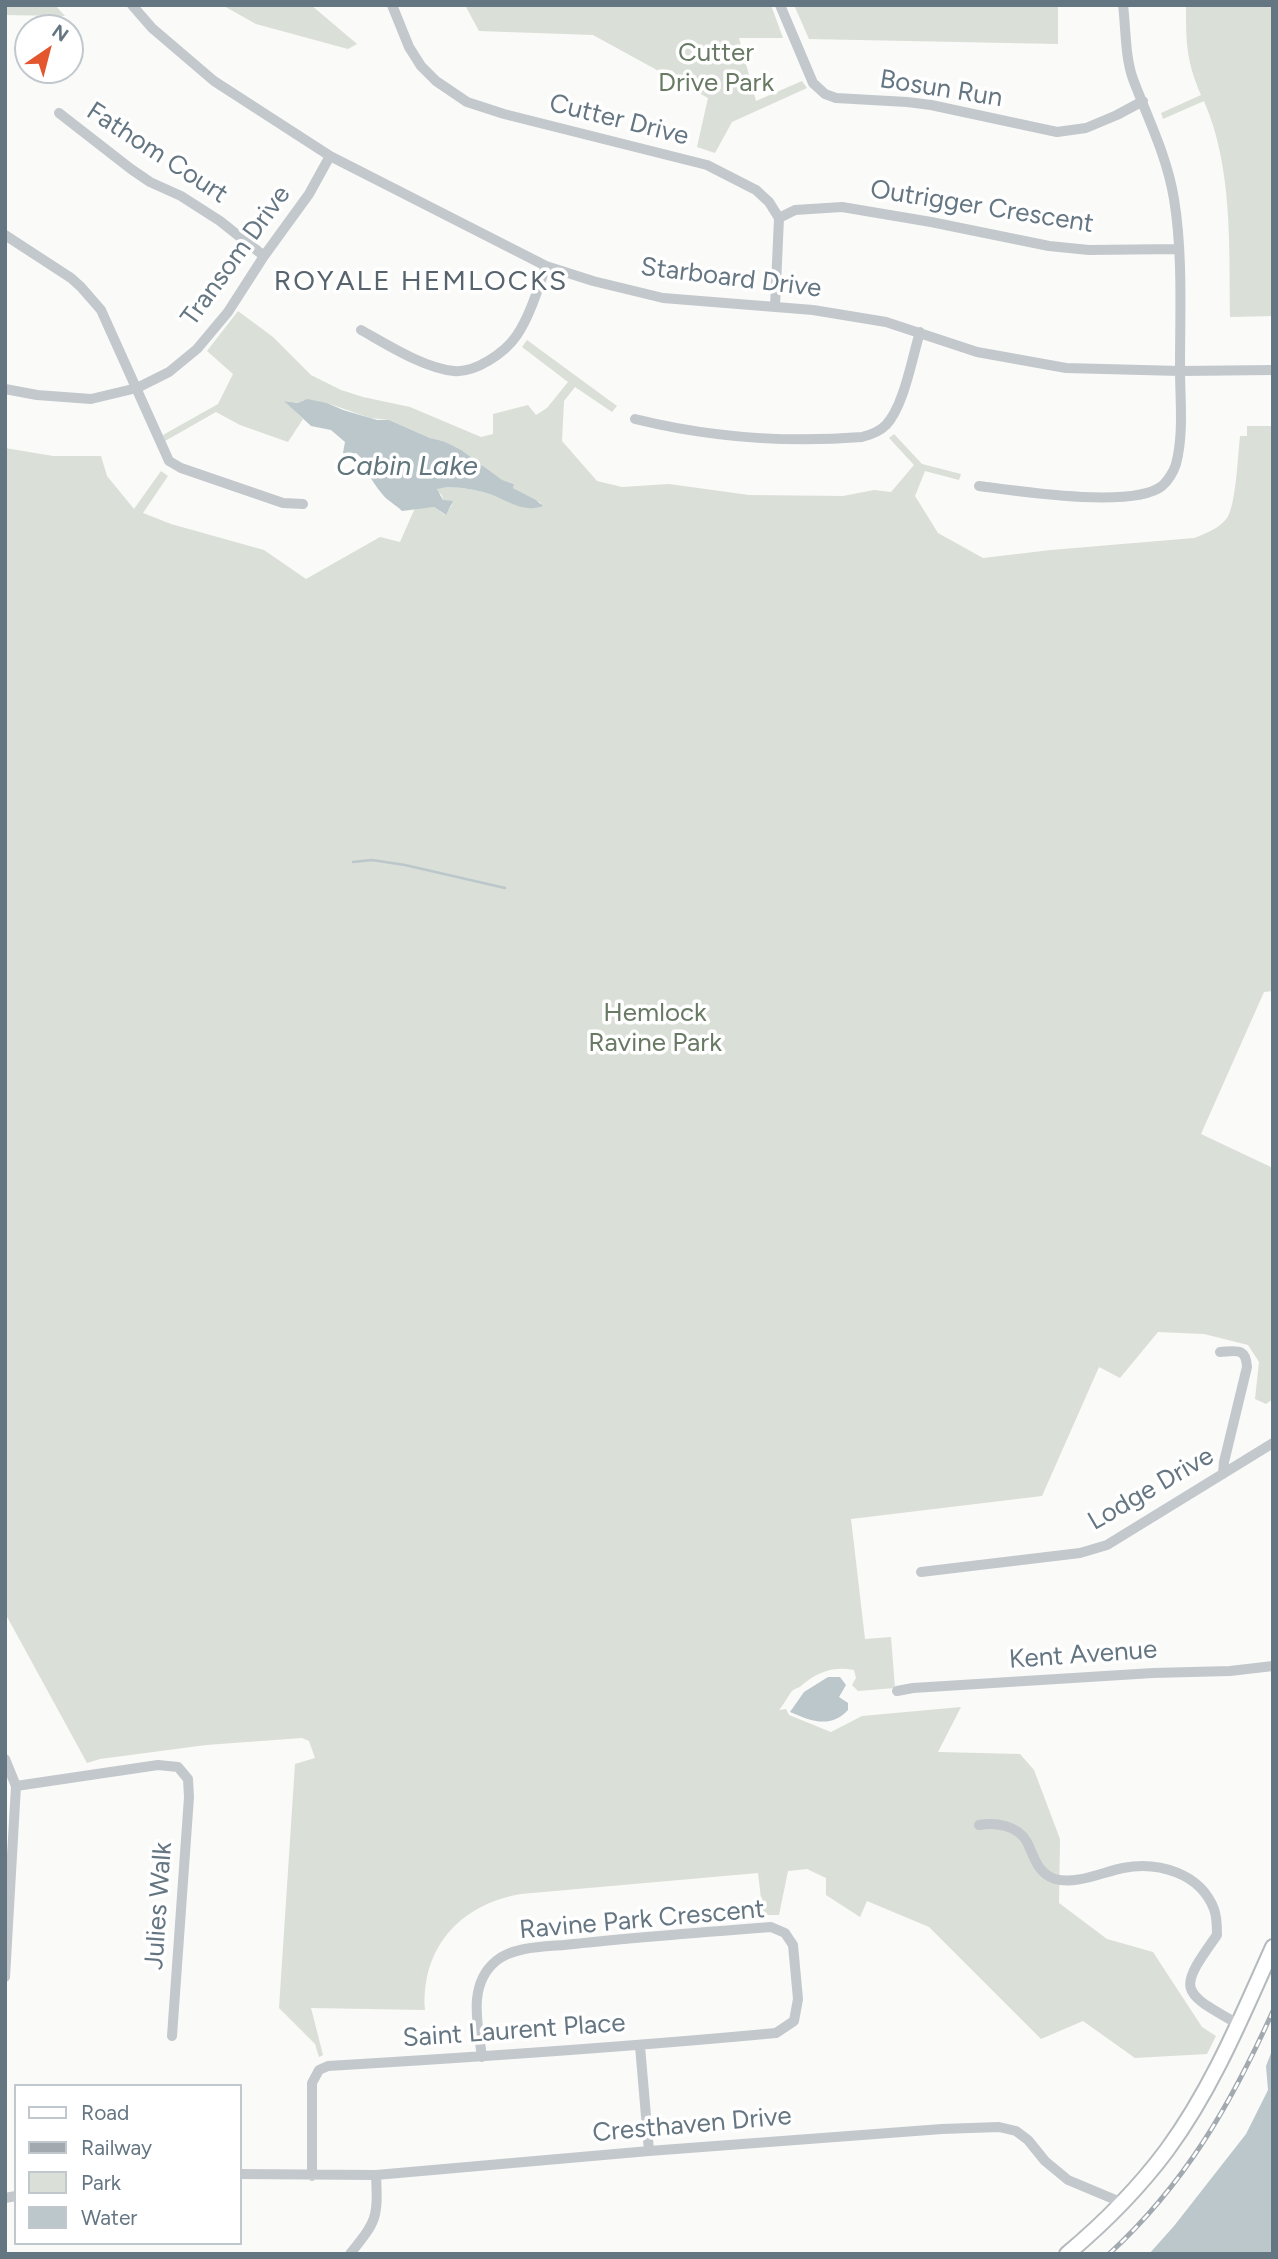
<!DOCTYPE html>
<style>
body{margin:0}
#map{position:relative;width:1278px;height:2259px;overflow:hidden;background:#fafaf8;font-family:Figtree,sans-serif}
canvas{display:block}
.frame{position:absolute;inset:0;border:7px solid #657683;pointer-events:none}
.legend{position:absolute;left:14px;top:2084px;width:228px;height:161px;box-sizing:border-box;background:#fff;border:2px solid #c1c8cd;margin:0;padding:9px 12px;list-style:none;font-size:21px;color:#657683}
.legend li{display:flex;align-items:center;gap:14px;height:35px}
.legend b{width:35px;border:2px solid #c1c8cd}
.north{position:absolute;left:14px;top:14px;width:70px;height:70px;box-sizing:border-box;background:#fff;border:2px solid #c1c8cd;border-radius:50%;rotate:35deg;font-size:19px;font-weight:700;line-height:28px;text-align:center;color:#657683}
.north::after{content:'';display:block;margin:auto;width:24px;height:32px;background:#e4572e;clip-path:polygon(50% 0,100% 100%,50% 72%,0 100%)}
</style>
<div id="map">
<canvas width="1278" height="2259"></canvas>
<div class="frame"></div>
<ul class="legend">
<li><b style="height:9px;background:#fff"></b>Road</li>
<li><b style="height:9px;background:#a2aab0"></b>Railway</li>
<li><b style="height:19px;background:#dadfd7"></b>Park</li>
<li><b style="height:19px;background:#bbc7cb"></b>Water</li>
</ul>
<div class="north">N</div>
</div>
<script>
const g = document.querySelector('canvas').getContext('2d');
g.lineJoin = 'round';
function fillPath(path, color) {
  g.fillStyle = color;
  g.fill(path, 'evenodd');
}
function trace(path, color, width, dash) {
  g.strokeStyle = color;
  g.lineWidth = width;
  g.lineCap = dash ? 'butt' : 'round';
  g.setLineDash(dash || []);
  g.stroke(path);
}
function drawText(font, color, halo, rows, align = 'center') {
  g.font = font + ' Figtree,sans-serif';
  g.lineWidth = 7;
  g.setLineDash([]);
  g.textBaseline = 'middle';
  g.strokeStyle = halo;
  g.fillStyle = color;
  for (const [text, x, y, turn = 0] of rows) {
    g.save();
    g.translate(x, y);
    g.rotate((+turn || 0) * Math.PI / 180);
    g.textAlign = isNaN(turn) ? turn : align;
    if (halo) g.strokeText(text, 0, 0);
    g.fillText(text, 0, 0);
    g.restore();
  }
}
fillPath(new Path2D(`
 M5 5H55L65 16 5 15Z
 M222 5H311L357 44 348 49 256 24Z
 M465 5H771L783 38H739L756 101 802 81 807 88 732 122 715 153 697 147 708 98 593 35 479 31Z
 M794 5H1058V44L809 39Z
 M1186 5H1273V316L1230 317C1229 246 1233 168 1204 101L1163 119 1161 113 1201 95C1186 60 1186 42 1186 5Z
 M238 311 273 337 311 375 341 390 363 397 410 407 481 437 493 434V414L528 405 536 415 547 408 568 382 522 347 527 340 617 406 612 412 575 387 564 401 562 441 597 481 622 487 669 484 749 495 843 496 874 490 891 492 914 465 889 438 894 434 922 464 961 474 959 480 925 471 915 496 938 533 983 558 1051 550 1194 538C1205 534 1220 528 1227 518 1236 505 1238 454 1240 436H1247V426H1273V991L1264 992 1201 1134 1273 1168V1399L1266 1404 1255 1399 1259 1362 1248 1345 1204 1334 1158 1332 1120 1378 1099 1367 1042 1496 851 1519 865 1639 891 1637 895 1688 858 1691 852 1685 856 1678 854 1670C833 1666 818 1672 802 1685 800 1688 795 1688 792 1691 788 1696 784 1704 779 1710L786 1709 789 1715 831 1732 862 1716 961 1707 938 1752 1020 1754 1034 1770 1060 1839 1059 1903 1107 1939 1153 1952 1202 2027 1216 2036 1207 2054 1135 2058 1083 2021 1041 2039 929 1927 867 1901 860 1917 826 1895V1878L807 1869 788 1871 779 1915H763L758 1873 521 1894C461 1904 421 1947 425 2010L311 2008 323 2055 319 2057 315 2044 279 2008 295 1764 315 1758 309 1741 302 1738 206 1745 100 1759 87 1763 5 1613V448L53 456H101L107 476 134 509 161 471 168 476 143 513 171 524 264 550 306 579 380 537 400 542 415 508 434 507 445 515 452 505 443 500 442 495 437 491 438 488C455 486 473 489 489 494 507 500 519 507 538 508L541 503 513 488 514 484C510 482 507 482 503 481 497 478 486 471 482 465L443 441 430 438 389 420 370 418 327 403 304 400 299 403 285 401 303 419 288 442 240 425 216 412 165 441 163 435 218 404 233 374 207 351Z`), '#dadfd7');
fillPath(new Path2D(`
 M307 399 327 403 343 410 377 420H389L430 438 443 441 461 450 502 480 514 484 513 488 536 500 543 506C523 514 504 498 486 493 470 489 452 485 437 489L443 500 453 501 446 515 434 507 402 511C396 505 388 501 383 495 376 487 370 478 366 468L367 463 356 453 347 456 343 453 345 442 331 430 311 426 284 401 298 403Z
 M828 1677H840L846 1685 839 1697 848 1703V1710C830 1729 811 1721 790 1712L804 1692Z
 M1273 2048V2254H1149L1174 2226 1246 2134 1268 2090 1266 2066Z`), '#bbc7cb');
trace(new Path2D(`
 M353 862 372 860 405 865 505 888`), '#bbc7cb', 2.5);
const major = new Path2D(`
 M1067 2254C1104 2223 1138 2189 1167 2150 1212 2089 1242 2016 1273 1947`);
trace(major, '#b5babe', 18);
trace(new Path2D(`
 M132 5 152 28 214 81 330 156 546 266 593 281 663 298 813 310 886 322 977 352 1066 368 1180 371 1273 370
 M392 5 409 47 421 66 436 81 467 102 504 114 707 165 756 190 769 202 779 218 775 307
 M780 5 813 83 825 94 836 98 907 102 931 105 1057 132 1086 128 1117 115 1143 101
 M59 113 131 169 150 182 181 196 220 221 264 256
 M779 218 795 210 842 207 931 222 1049 246 1089 250 1179 249
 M5 235 71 278 81 287 101 310 169 461 181 468 283 503 303 504
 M361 330C388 345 424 368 454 371 475 373 505 353 517 335 530 316 538 288 546 266
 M5 389 37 395 91 399 137 388 169 372 197 349 228 312 264 256 309 194 330 156
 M635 419C708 437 787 443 862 437 870 435 879 432 886 425 904 406 912 358 920 332
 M979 486C1017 491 1133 509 1162 486 1168 481 1174 471 1176 464 1184 434 1180 399 1180 369 1180 313 1183 254 1174 199 1167 156 1148 119 1133 79 1125 57 1126 29 1123 5
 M1220 1352C1236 1351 1246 1347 1247 1367L1224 1462 1223 1474
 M921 1572 1080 1553 1107 1545 1273 1443
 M897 1691 913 1688 1153 1673 1230 1671 1273 1666
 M5 1759 16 1786 5 1977
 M16 1786 158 1765 178 1767 188 1779 189 1797 172 2036
 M979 1825C994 1822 1018 1825 1027 1842 1034 1856 1037 1873 1055 1879 1076 1885 1103 1872 1123 1868 1158 1861 1200 1873 1214 1909 1217 1917 1217 1927 1217 1935 1177 1991 1180 1991 1238 2024
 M640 2046 649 2151
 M240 2174 376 2175 649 2151 942 2129 999 2127 1016 2131 1028 2140 1045 2161 1068 2180 1123 2203
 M312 2176V2083L319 2070 328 2066C478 2057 627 2047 776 2033L794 2021 798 1999 793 1945 785 1933 771 1927C705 1932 639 1937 574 1944 550 1947 515 1945 496 1961 467 1985 478 2025 482 2057
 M5 2198 16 2196
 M350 2254C377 2220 378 2219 376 2175`), '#c3c8cc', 10);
trace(major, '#fff', 14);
const rail = new Path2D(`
 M1109 2254C1185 2184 1231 2104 1273 2011`);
trace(rail, '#a2aab0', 5);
trace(rail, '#fff', 2.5, [8]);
drawText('26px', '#687a64', '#fff', [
 ["Cutter",716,53],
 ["Drive Park",716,83],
 ["Hemlock",655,1013],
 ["Ravine Park",655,1043]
]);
drawText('26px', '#657683', '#fff', [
 ["Bosun Run",941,89,9],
 ["Cutter Drive",619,120,14],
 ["Fathom Court",157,153,33],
 ["Outrigger Crescent",982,207,9],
 ["Transom Drive",236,256,-54],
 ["Starboard Drive",731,278,7],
 ["Lodge Drive",1151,1489,-30],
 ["Kent Avenue",1083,1655,-4],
 ["Julies Walk",159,1906,-86],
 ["Ravine Park Crescent",642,1920,-5],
 ["Saint Laurent Place",514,2031,-4],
 ["Cresthaven Drive",692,2125,-5]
]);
g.letterSpacing = '2px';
drawText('28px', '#57646e', '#fff', [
 ["ROYALE HEMLOCKS",421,282]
]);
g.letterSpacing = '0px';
drawText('italic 28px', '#60757c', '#fff', [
 ["Cabin Lake",407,467]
]);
</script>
